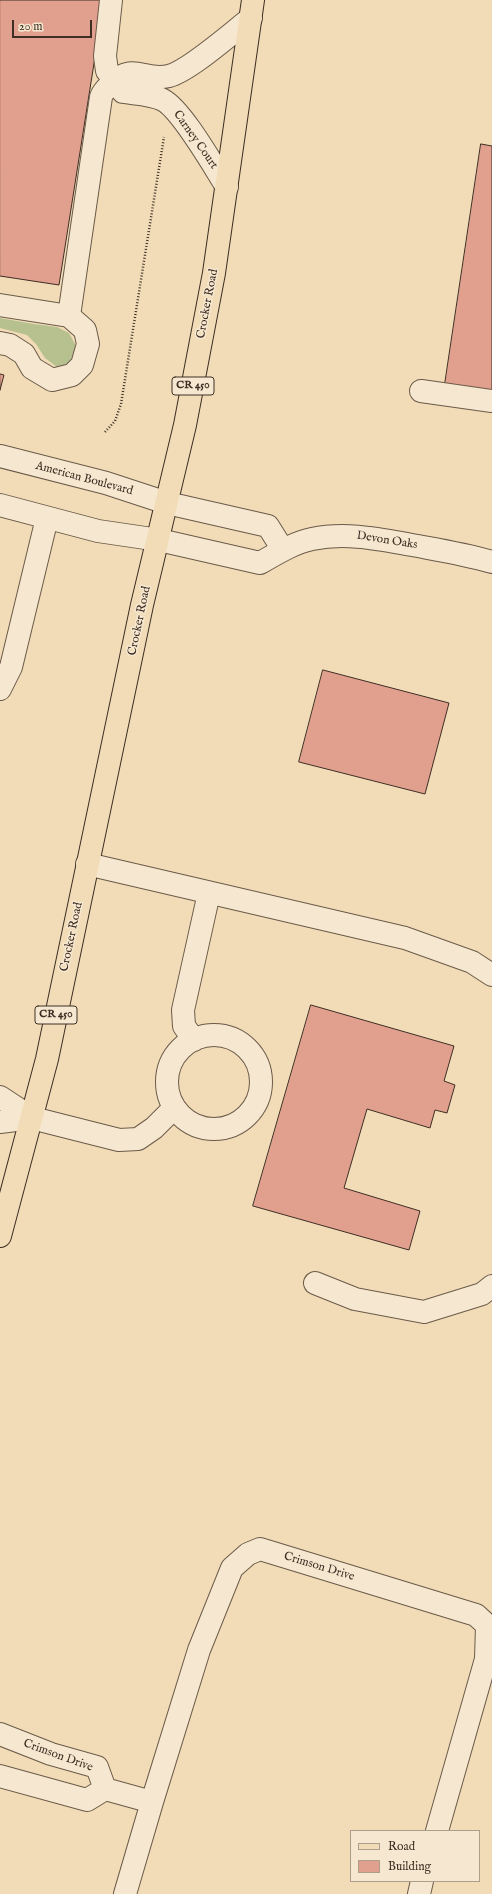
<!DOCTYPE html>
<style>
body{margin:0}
#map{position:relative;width:492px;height:1894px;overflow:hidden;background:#f1dcb7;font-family:"IM FELL English",serif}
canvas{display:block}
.legend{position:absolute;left:350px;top:1830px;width:130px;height:52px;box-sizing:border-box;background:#f6e8d0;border:1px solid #ac9e8b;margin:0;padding:5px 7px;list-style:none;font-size:12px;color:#3e2e24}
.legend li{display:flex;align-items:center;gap:8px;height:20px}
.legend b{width:20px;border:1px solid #ac9e8b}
.scale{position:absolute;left:12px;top:20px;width:80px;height:18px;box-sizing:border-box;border:2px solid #3e2e24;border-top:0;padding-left:5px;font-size:12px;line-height:14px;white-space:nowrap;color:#3e2e24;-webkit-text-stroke:3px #f6e8d0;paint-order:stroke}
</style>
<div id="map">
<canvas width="492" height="1894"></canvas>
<ul class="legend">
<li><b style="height:5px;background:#f1dcb7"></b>Road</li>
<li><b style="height:11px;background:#e19f8e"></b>Building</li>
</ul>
<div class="scale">20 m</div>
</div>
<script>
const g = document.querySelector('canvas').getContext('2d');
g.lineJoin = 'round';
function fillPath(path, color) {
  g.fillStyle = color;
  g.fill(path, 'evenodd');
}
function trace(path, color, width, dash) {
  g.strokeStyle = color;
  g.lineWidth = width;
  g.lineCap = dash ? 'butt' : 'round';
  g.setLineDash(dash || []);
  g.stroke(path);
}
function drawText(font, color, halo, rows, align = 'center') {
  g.font = font + ' "IM FELL English",serif';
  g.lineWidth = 3;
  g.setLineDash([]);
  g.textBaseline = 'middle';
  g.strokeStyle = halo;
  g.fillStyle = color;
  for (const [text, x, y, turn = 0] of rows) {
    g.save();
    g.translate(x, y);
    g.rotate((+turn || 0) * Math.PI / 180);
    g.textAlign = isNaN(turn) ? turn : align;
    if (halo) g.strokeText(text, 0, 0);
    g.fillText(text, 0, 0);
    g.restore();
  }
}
fillPath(new Path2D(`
 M0 318 34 324 57 327 69 333 76 346 71 363 57 367 45 358 36 344 27 335 0 328Z`), '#b7c190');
const building = new Path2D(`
 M0 0H104L59 285 0 276Z
 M481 144 492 146V391L445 384Z
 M0 374 4 375 0 390Z
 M323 670 449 703 425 794 299 762Z
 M311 1005 454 1046 444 1081 455 1085 447 1113 435 1110 430 1128 367 1109 344 1188 420 1211 409 1250 253 1206Z`);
fillPath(building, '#e19f8e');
trace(building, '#3e2e24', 1);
const minor = new Path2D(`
 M111 0 105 56 107 71 116 79 123 92C136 94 151 94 163 100 182 110 214 167 227 187
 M0 305 69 316 101 97C103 91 107 88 112 83 134 62 144 82 169 76 189 71 233 32 251 18
 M0 343 10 345 24 354 32 368 52 380 72 375 82 365 88 344 85 330 69 316
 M421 391 492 401
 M0 456 106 483 167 503 268 526 283 550
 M0 505 98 531 159 540 260 563C276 554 293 543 312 539 346 532 378 539 412 545 439 550 465 554 492 562
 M0 689 11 667 47 518
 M87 864 405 938 472 962 492 975
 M167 1082a47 47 0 1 1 94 0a47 47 0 1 1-94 0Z
 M194 1040 184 1026 183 1010 209 893
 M0 1097 32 1118 119 1140 138 1139 154 1128 174 1108
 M0 1122 32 1118
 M315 1283 355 1299 424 1312 482 1294 492 1286
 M0 1734 51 1754 97 1767 105 1789
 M0 1776 87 1800 105 1789 152 1802
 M125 1894 152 1802 199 1650 232 1568 248 1554 260 1549 476 1615 487 1625 486 1659 437 1831
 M419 1894 422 1881`);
const major = new Path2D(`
 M0 1236 47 1059 142 605 185 425 214 273 253 0`);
trace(minor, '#6b5a49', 24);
trace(major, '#3e2e24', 24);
trace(new Path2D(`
 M105 432 115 421 121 404 164 137`), '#3e2e24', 2.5, [1, 2]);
trace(minor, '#f6e8d0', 22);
trace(major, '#f1dcb7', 22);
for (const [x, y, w] of [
 [193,386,42],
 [56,1015,42]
]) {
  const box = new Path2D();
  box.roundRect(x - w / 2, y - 9, w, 18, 3);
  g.fillStyle = '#f6e8d0';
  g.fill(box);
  trace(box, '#3e2e24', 1);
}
drawText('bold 11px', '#3e2e24', null, [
 ["CR 450",193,386],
 ["CR 450",56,1015]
]);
drawText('12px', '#3e2e24', '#f6e8d0', [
 ["Carney Court",195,140,55],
 ["Crocker Road",208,304,-79],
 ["American Boulevard",84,479,15],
 ["Devon Oaks",387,541,9],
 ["Crocker Road",140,621,-78],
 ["Crocker Road",72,937,-78],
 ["Crimson Drive",319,1567,17],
 ["Crimson Drive",58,1756,20]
]);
</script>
